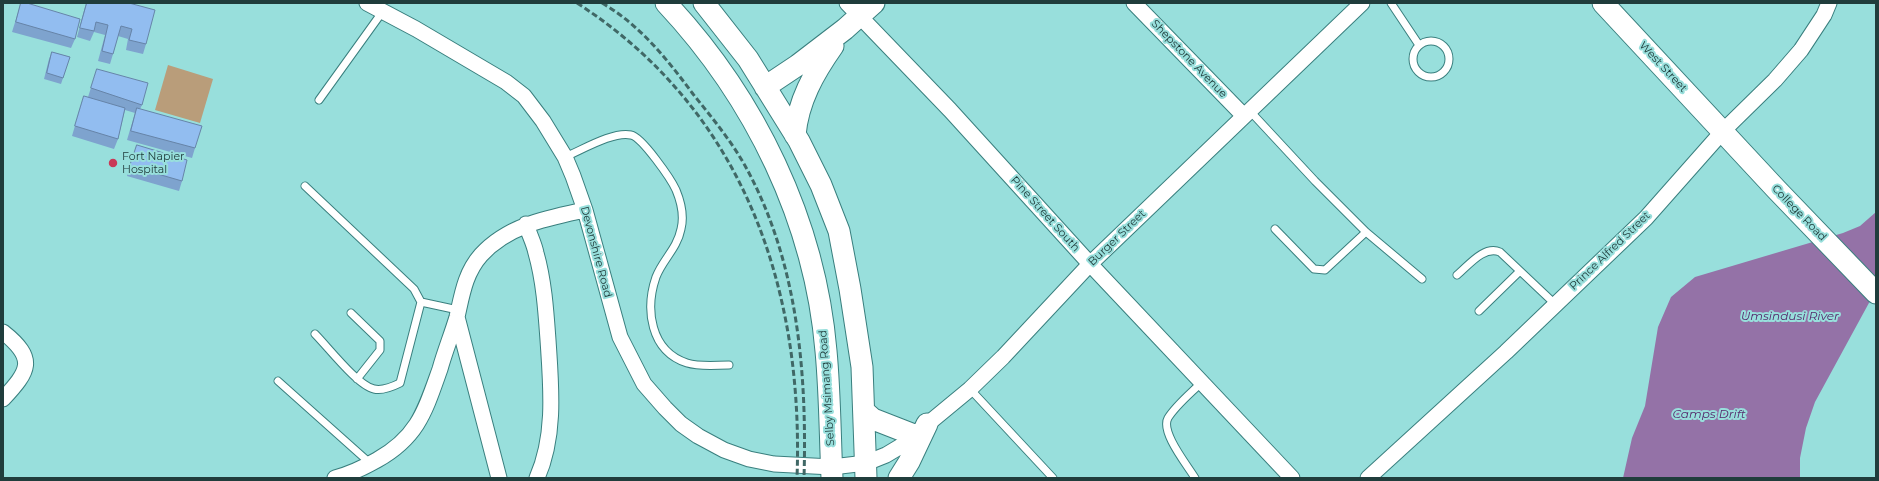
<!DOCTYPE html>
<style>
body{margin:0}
#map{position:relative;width:1879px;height:481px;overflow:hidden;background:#98dfdc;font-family:Montserrat,sans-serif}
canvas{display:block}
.frame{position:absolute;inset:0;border:4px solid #203d3c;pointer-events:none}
</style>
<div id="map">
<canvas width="1879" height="481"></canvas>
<div class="frame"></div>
</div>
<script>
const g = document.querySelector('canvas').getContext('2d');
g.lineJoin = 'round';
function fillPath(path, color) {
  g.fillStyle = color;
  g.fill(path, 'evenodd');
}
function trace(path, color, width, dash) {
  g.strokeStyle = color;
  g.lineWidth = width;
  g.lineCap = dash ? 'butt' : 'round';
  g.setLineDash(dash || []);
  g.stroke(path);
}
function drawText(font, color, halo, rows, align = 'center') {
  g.font = font + ' Montserrat,sans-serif';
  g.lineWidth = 4;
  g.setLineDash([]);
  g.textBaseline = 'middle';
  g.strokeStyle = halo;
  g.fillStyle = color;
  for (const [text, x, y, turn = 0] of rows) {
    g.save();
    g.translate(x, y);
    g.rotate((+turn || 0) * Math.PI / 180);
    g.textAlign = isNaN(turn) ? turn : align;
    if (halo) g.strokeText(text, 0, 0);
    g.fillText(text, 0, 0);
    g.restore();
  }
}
fillPath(new Path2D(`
 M168 65 213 79 200 123 155 110Z`), '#b99d7a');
fillPath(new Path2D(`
 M1876 212V290L1815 402 1806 428 1800 458V478H1623L1632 438 1645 406 1658 327 1671 297 1695 277 1843 233 1860 226Z`), '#9472a7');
const lane = new Path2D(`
 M1391 3 1419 45
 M1413 59a18 18 0 1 1 36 0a18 18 0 1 1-36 0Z
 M319 100 383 11
 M1249 110 1315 181 1366 232 1422 279
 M565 157C582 150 613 131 631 135 642 137 671 179 676 190 681 202 684 217 681 229 677 249 663 259 656 277 645 309 650 351 687 363 700 367 716 365 729 365
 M305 186 414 289 421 302 400 383C392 387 383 391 374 389 358 386 328 347 315 334
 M1275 229 1314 269 1325 270 1366 232
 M1457 275C1468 266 1484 245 1500 252L1555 304
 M421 302 458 310
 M1479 311 1520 271
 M351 313 380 341V350L357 379
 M278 381 371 464
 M970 389 1053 478
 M1195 478C1188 466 1160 432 1168 418 1176 405 1191 393 1202 382`);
const street = new Path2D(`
 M367 3 416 29 506 82 524 96 543 121 565 157 573 176 585 210 620 337 644 384 665 408 681 424 698 436 724 450 749 459 774 464 832 467 866 463 886 455 901 446 970 389 1003 357 1090 264 1362 3
 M847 3 950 110 1090 264 1292 478
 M1134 3 1243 115
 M526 224C529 234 534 243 536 253 544 281 546 312 548 340 551 386 556 435 537 478
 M457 317 499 478
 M3 332C37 359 29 371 3 399
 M335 478C350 474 363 468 377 460 418 437 425 411 440 369 445 351 452 334 457 317 462 295 465 273 481 255 508 225 548 218 585 210
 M1368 478 1506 352 1646 218 1723 131 1775 80 1801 50 1824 15 1829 3`);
const secondary = new Path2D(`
 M666 3C755 98 815 221 826 351 830 393 830 436 832 478
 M704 3 748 59 799 141 821 185 839 231 850 289 862 367 866 478
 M1603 3 1776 189 1876 293
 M765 87 798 65 845 29 874 3
 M795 135C798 101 814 73 833 46
 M864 411 873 419 914 435
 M899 478 909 462 927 424`);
trace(lane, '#397f7e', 9);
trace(street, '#397f7e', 17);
trace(secondary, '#397f7e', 23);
trace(lane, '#fff', 7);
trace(street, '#fff', 15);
trace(secondary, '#fff', 21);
trace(new Path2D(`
 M577 3C743 110 804 287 797 478
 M602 3C640 25 667 59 693 94 713 119 734 144 749 173 798 266 807 374 804 478`), '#406866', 3, [6, 3]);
fillPath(new Path2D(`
 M21 3 75 39 71 48 12 32Z
 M86 3H129L146 44 143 54 126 50 128 39 118 36 113 54 110 64 98 61 105 35 94 32 90 41 77 37Z
 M52 52 70 57 61 84 44 79 49 59Z
 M97 69 142 105 140 109 195 148 192 158 127 140 135 113 125 110 118 139 114 149 72 136 81 105 84 96 88 97Z
 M137 145 182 181 179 191 127 176Z`), '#7ea3ce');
const building = new Path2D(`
 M21 3H27L80 19 75 39 16 22Z
 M87 3H129L155 10 146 44 129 40 132 29 121 26 113 54 102 51 108 25 96 22 94 31 80 28Z
 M52 52 70 57 63 78 47 73Z
 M97 69 148 83 142 105 91 88Z
 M84 96 125 108 118 139 75 126Z
 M137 108 202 126 195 148 131 131Z
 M137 145 187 160 182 181 130 166Z`);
fillPath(building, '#92bdf0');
trace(building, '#6684a8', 1);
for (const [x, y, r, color] of [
 [113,163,5,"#c93957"]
]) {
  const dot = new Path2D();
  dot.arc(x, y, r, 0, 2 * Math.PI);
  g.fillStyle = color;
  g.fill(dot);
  trace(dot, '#98dfdc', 1.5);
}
drawText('11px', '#203d3c', '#98dfdc', [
 ["Shepstone Avenue",1189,59,46],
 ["West Street",1663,67,47],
 ["College Road",1799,213,46],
 ["Pine Street South",1045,214,48],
 ["Burger Street",1117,238,-44],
 ["Prince Alfred Street",1610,251,-44],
 ["Devonshire Road",596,252,75],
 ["Selby Msimang Road",827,388,-94]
]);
drawText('11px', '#203d3c', '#98dfdc', [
 ["Fort Napier",122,157],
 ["Hospital",122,170]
], 'left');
drawText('italic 12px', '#55296b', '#98dfdc', [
 ["Umsindusi River",1790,316],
 ["Camps Drift",1709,414]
]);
</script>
